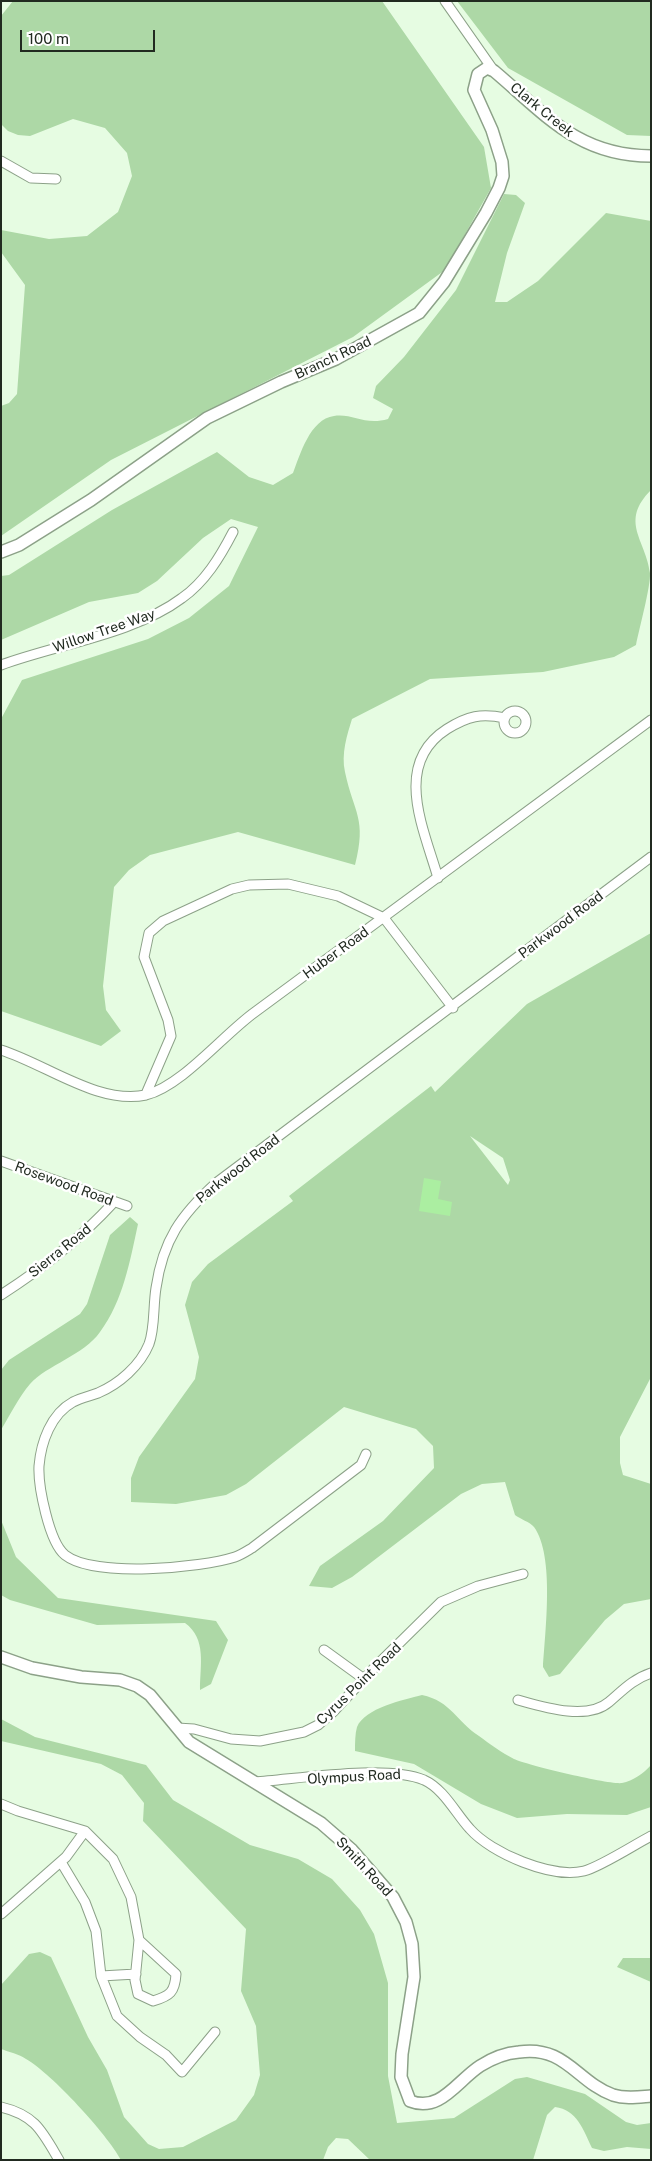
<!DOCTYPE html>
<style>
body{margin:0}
#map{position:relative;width:652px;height:2161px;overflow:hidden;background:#e6fce2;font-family:"Public Sans",sans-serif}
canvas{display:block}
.frame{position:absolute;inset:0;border:2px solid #212a20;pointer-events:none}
.scale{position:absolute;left:20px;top:30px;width:135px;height:22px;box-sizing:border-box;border:2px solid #212a20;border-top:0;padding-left:6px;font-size:15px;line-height:18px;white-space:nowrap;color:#212a20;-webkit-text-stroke:4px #fff;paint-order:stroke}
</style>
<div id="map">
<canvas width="652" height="2161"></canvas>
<div class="frame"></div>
<div class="scale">100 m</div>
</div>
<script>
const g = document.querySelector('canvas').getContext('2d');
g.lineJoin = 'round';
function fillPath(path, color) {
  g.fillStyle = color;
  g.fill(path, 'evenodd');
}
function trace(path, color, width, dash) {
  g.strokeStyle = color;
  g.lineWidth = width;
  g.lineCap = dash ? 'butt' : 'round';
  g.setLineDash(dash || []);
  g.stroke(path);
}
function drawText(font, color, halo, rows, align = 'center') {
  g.font = font + ' "Public Sans",sans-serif';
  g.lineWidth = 5;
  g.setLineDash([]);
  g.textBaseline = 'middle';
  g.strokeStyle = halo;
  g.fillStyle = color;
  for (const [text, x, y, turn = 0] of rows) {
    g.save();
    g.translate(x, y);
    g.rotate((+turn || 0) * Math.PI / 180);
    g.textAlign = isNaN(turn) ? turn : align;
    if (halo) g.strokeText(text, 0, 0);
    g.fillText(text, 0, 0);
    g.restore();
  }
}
fillPath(new Path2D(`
 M13 1H382L484 147 491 188 445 270 353 337 111 460 1 536V406L9 403 17 394 25 285 1 252V230L49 239 87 236 118 212 132 176 127 153 105 128 73 119 30 136 18 135 8 131 1 124V16Z
 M457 1H651V136L627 135 508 68Z
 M504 194 516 195 525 203 507 253 495 302H507L538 281 606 213 651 221V490C619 522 646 540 650 573 651 585 639 630 636 645L614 657 543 672 430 679 352 719C347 735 341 754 345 772 354 814 367 818 355 865L238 832 150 855 129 870 114 887 103 986 106 1010 121 1031 101 1046 1 1011V719L22 680 148 639 189 618 229 586 258 527 231 519 203 538 157 581 138 593 89 602 1 640V576L9 575 112 510 217 452 249 477 273 485 293 473C300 455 310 419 334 416 352 413 365 426 388 419L393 409 373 398 376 386 404 357 456 290Z
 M651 933V1377L620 1437V1463L623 1475 651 1484V1599L624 1604 605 1620 560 1674 549 1677 543 1667C545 1632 555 1556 534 1527 530 1522 520 1519 515 1515L505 1482 482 1484 461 1494 352 1577 332 1588 309 1586 320 1566 383 1521 434 1468 433 1446 416 1429 344 1407 246 1484 226 1495 176 1504 131 1502V1478L139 1457 195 1379 199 1357 185 1305 192 1282 208 1264 293 1201 289 1196 431 1086 435 1092 527 1004ZM470 1136 503 1158 510 1180 508 1185Z
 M130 1217 138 1224C130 1261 123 1301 100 1332 84 1355 47 1365 30 1384 19 1397 10 1415 1 1430V1370L9 1360 80 1314 87 1304 110 1235Z
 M1 1520 16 1557 58 1598 216 1621 228 1640 211 1684 200 1690C200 1665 207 1639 185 1623L97 1625 10 1600 1 1595Z
 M422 1695C451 1701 457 1722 479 1736 490 1744 502 1753 514 1759 527 1765 610 1785 622 1783 633 1781 644 1773 651 1765V1807L627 1815 567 1814 517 1818 481 1804 414 1764 355 1751C355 1743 355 1734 357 1727 365 1708 403 1700 422 1695Z
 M1 1719 35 1737 146 1765 173 1800 250 1845 298 1859 332 1879 360 1910 374 1934 388 1983V2076L397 2123 454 2118 515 2079 527 2077 585 2094 626 2122 637 2125 651 2123V2149L627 2147 604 2151 592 2148C583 2129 577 2110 555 2107L547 2115 533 2160H370L348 2139 336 2138 328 2147 323 2160H121C107 2134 52 2074 26 2059 19 2054 9 2052 1 2049V1985L29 1954 40 1952 51 1957 88 2037 107 2070 124 2117 148 2144 159 2149 183 2147 236 2120 254 2095 260 2075 256 2026 241 1991 246 1929 143 1821 144 1803 122 1775 101 1764 1 1741Z
 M623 1958H651V1982L617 1967Z`), '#add8a6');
fillPath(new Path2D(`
 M424 1178 441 1181 438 1199 452 1202 450 1216 419 1211Z`), '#abeea1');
const minor = new Path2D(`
 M445 1 494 71
 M1 161 31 178 56 179
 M1 665C58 644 134 634 182 598 205 582 220 557 233 532
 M504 722a11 11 0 1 1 22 0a11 11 0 1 1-22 0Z
 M438 878C424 829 392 764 447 729 468 716 481 713 505 718
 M1 1050C46 1064 98 1105 146 1095 182 1086 224 1034 255 1012 387 915 519 818 651 720
 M146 1094 171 1036 168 1020 144 957 149 933 163 921 232 889 249 885 288 884 338 896 384 918 453 1008
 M1 1161 127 1206
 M1 1295C44 1267 79 1240 114 1202
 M366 1454 361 1465 252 1548C247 1551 241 1555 235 1557 201 1568 94 1578 65 1555 49 1542 38 1486 39 1466 41 1442 51 1414 73 1402 81 1398 90 1396 98 1393 119 1384 140 1366 149 1344 155 1328 153 1306 156 1288 163 1240 181 1215 216 1183L651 857
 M324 1650 364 1679
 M518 1700C543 1707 587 1721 609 1702 623 1690 633 1679 651 1673
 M177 1728 194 1729 231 1739 260 1741 304 1732 318 1725 334 1711 375 1667 441 1602 478 1586 523 1574
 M255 1782C298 1779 386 1764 424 1780 444 1789 456 1814 470 1829 491 1853 552 1879 584 1871 600 1867 634 1845 651 1836
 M1 1804 18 1811 85 1831 113 1859 131 1897 139 1940 176 1974C175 1992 170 1996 153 2001L138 1994 135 1980 139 1940
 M61 1862 85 1902 96 1931 101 1976 117 2016 140 2037 166 2055 182 2072 215 2032
 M1 1914 66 1857 85 1831
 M101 1976 136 1974
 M1 2107C35 2115 42 2131 59 2160`);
const tertiary = new Path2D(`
 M1 552 19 545 91 500 207 418 281 382 336 359 419 313 444 282 486 213 499 188 503 176 502 162 492 130 474 90 478 74 487 68 494 71C545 114 578 156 651 156
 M1 1657 32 1668 81 1677 120 1680 137 1686 150 1695 189 1742 321 1823 352 1850 393 1897 406 1922 412 1944 414 1977 402 2054 401 2077 410 2101C440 2113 457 2081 480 2066 491 2059 506 2053 519 2052 565 2045 577 2082 613 2095 625 2099 638 2097 651 2096`);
trace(minor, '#8ca188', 11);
trace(tertiary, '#8ca188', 14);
trace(minor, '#fff', 9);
trace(tertiary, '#fff', 11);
drawText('14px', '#212a20', '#fff', [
 ["Clark Creek",542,110,39],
 ["Branch Road",333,358,-25],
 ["Willow Tree Way",104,631,-19],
 ["Parkwood Road",561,925,-37],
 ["Huber Road",336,953,-36],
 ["Parkwood Road",238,1169,-38],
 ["Rosewood Road",64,1184,20],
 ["Sierra Road",60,1251,-39],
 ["Cyrus Point Road",359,1684,-44],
 ["Olympus Road",354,1777,-3],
 ["Smith Road",364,1867,47]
]);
</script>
